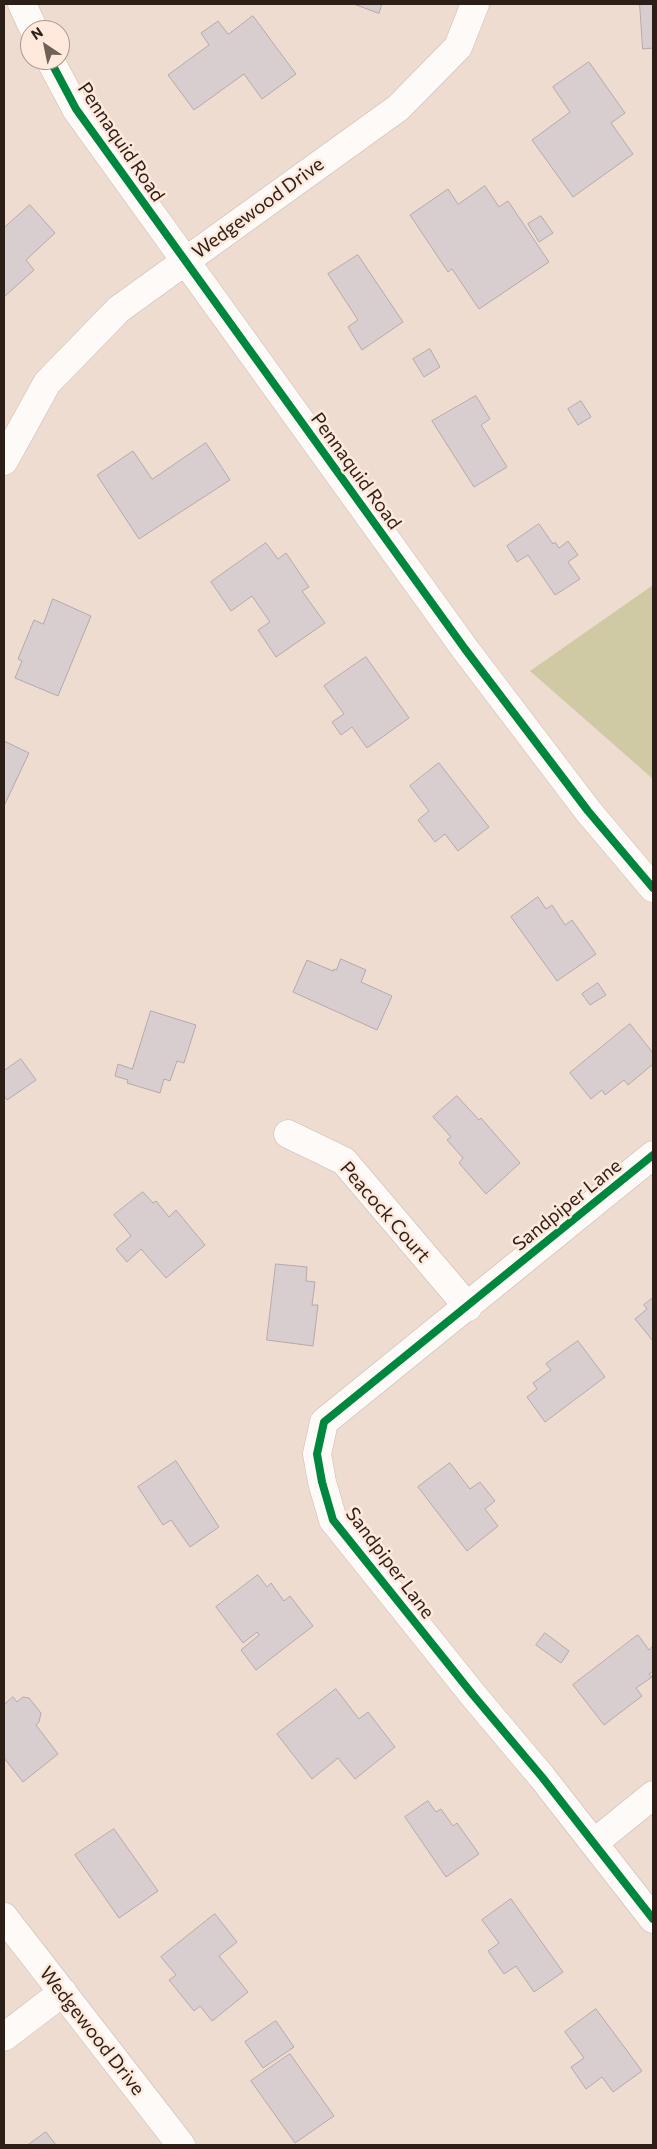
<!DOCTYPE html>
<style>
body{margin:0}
#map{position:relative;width:657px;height:2149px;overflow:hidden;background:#efdcd0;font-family:Commissioner,sans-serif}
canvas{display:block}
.frame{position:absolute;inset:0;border:5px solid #2c1f17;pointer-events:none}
.north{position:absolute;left:20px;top:20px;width:50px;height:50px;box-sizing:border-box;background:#ffe9dc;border:1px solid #ab988d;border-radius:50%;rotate:326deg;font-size:14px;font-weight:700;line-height:20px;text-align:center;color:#2c1f17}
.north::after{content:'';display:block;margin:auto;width:18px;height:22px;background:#706158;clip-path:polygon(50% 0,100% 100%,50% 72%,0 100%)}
</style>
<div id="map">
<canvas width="657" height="2149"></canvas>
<div class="frame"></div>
<div class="north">N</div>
</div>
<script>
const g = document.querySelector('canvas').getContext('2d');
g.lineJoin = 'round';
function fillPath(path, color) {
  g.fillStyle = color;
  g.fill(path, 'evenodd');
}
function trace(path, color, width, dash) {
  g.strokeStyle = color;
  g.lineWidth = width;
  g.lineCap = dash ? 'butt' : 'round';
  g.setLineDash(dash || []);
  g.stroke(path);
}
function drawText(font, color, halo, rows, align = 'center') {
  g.font = font + ' Commissioner,sans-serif';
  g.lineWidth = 5;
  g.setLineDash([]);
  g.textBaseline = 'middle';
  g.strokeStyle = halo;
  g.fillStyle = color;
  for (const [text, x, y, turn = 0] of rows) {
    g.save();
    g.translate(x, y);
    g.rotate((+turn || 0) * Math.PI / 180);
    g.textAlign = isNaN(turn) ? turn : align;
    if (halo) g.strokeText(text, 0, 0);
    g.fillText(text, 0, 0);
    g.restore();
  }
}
fillPath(new Path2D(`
 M653 585V779L530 671Z`), '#d0caa4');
const building = new Path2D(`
 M354 4H382L379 13Z
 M640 4H653V48L643 49Z
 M253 16 296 74 262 99 244 74 194 110 168 75 209 45 201 33 218 21 228 34Z
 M589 62 625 113 611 123 633 154 573 197 532 140 570 112 553 87Z
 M485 186 499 207 508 201 549 262 479 309 452 269 448 272 410 215 448 189 458 204Z
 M30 205 55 233 26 260 34 270 4 297V228Z
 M541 216 553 233 539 242 528 224Z
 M358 255 403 322 362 350 348 327 358 320 328 274Z
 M430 349 440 367 424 377 413 359Z
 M476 396 490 419 481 425 507 467 474 487 432 421Z
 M581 401 591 417 578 425 568 409Z
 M206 443 230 480 139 539 97 475 133 451 152 479Z
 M539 524 553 544 555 542 559 548 568 541 578 555 568 562 580 579 555 595 528 555 517 562 507 546Z
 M266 543 278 559 286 553 309 587 302 591 325 623 276 657 258 630 270 622 252 596 231 611 211 582Z
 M53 599 91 616 58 696 15 678 22 661 18 659 34 620 43 624Z
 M366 657 409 718 367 748 352 727 341 735 332 722 344 714 324 686Z
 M4 741 29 753 4 806Z
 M439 763 489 827 458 851 445 834 435 842 418 820 429 811 410 786Z
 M538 897 546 909 552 905 565 925 572 920 596 954 557 981 511 917Z
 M341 959 366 970 361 982 392 996 377 1030 293 992 307 960 333 971 334 969 336 970Z
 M598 983 606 995 590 1005 582 994Z
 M151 1011 196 1025 184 1063 177 1061 170 1081 164 1079 160 1093 127 1083 128 1080 115 1076 118 1064 132 1069Z
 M630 1024 653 1053V1064L628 1085 624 1080 605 1095 602 1090 591 1099 570 1073Z
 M21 1059 36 1080 7 1100 4 1096V1071Z
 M457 1096 479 1120 481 1118 520 1163 486 1194 459 1163 463 1158 447 1140 451 1137 433 1117Z
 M143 1192 153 1203 156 1201 169 1217 176 1210 205 1245 166 1278 141 1249 127 1262 116 1249 131 1236 114 1215Z
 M276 1264 307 1267 306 1281 315 1282 312 1305H318L313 1346 267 1340Z
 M653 1298V1341L635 1319 647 1309 644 1305Z
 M578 1341 605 1377 545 1422 527 1397 537 1389 533 1383 551 1370 546 1364Z
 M176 1461 219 1527 190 1547 171 1520 163 1525 138 1487Z
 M450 1463 470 1489 480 1482 495 1501 485 1509 498 1526 467 1551 418 1487Z
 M258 1575 267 1587 271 1583 284 1601 290 1596 313 1626 256 1670 241 1650 259 1635 257 1632 243 1643 216 1607Z
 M545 1633 569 1651 561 1663 536 1645Z
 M638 1635 649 1650 653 1646V1671L649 1674 652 1677 636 1688 642 1696 604 1725 573 1685Z
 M336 1689 359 1719 368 1712 395 1747 355 1779 338 1758 312 1779 277 1734Z
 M13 1697 17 1702 23 1697 29 1698 41 1713 39 1722 36 1725 58 1754 23 1782 4 1758V1705Z
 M428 1801 436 1812 441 1809 453 1826 457 1823 479 1854 446 1877 405 1817Z
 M114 1829 158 1891 119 1918 75 1855Z
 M511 1899 563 1972 534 1992 516 1966 504 1974 488 1951 499 1943 482 1920Z
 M215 1914 237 1942 219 1956 248 1992 212 2021 200 2006 194 2011 169 1980 176 1975 161 1957Z
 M596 2009 642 2071 613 2092 602 2077 586 2089 571 2067 584 2058 565 2032Z
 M276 2021 294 2047 263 2068 245 2042Z
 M290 2054 334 2116 295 2143 251 2081Z
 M46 2132 56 2145H28Z`);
fillPath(building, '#d8cecf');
trace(building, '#b4a9aa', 1);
const minor = new Path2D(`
 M22 4 34 30
 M50 60 76 109 465 649 588 811 653 888
 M4 461 47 383 119 309 398 108 458 47 475 4
 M288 1134 344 1161 468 1307
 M653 1155 324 1422 317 1454 322 1482 333 1520 473 1695 542 1777 653 1919
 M594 1843 653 1795
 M4 1917 181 2145
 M4 2037 63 1992`);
trace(minor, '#c9bbb2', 29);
trace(minor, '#fdfaf8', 28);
trace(new Path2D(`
 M50 60 76 109 465 649 588 811 653 888
 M653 1155 324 1422 317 1454 322 1482 333 1520 473 1695 542 1777 653 1919`), '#00873e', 8);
drawText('19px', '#2c1f17', '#ffe9dc', [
 ["Pennaquid Road",121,142,56],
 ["Wedgewood Drive",258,208,-36],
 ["Pennaquid Road",356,471,54],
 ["Sandpiper Lane",567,1205,-39],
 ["Peacock Court",385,1212,49],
 ["Sandpiper Lane",390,1563,53],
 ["Wedgewood Drive",92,2031,52]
]);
</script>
